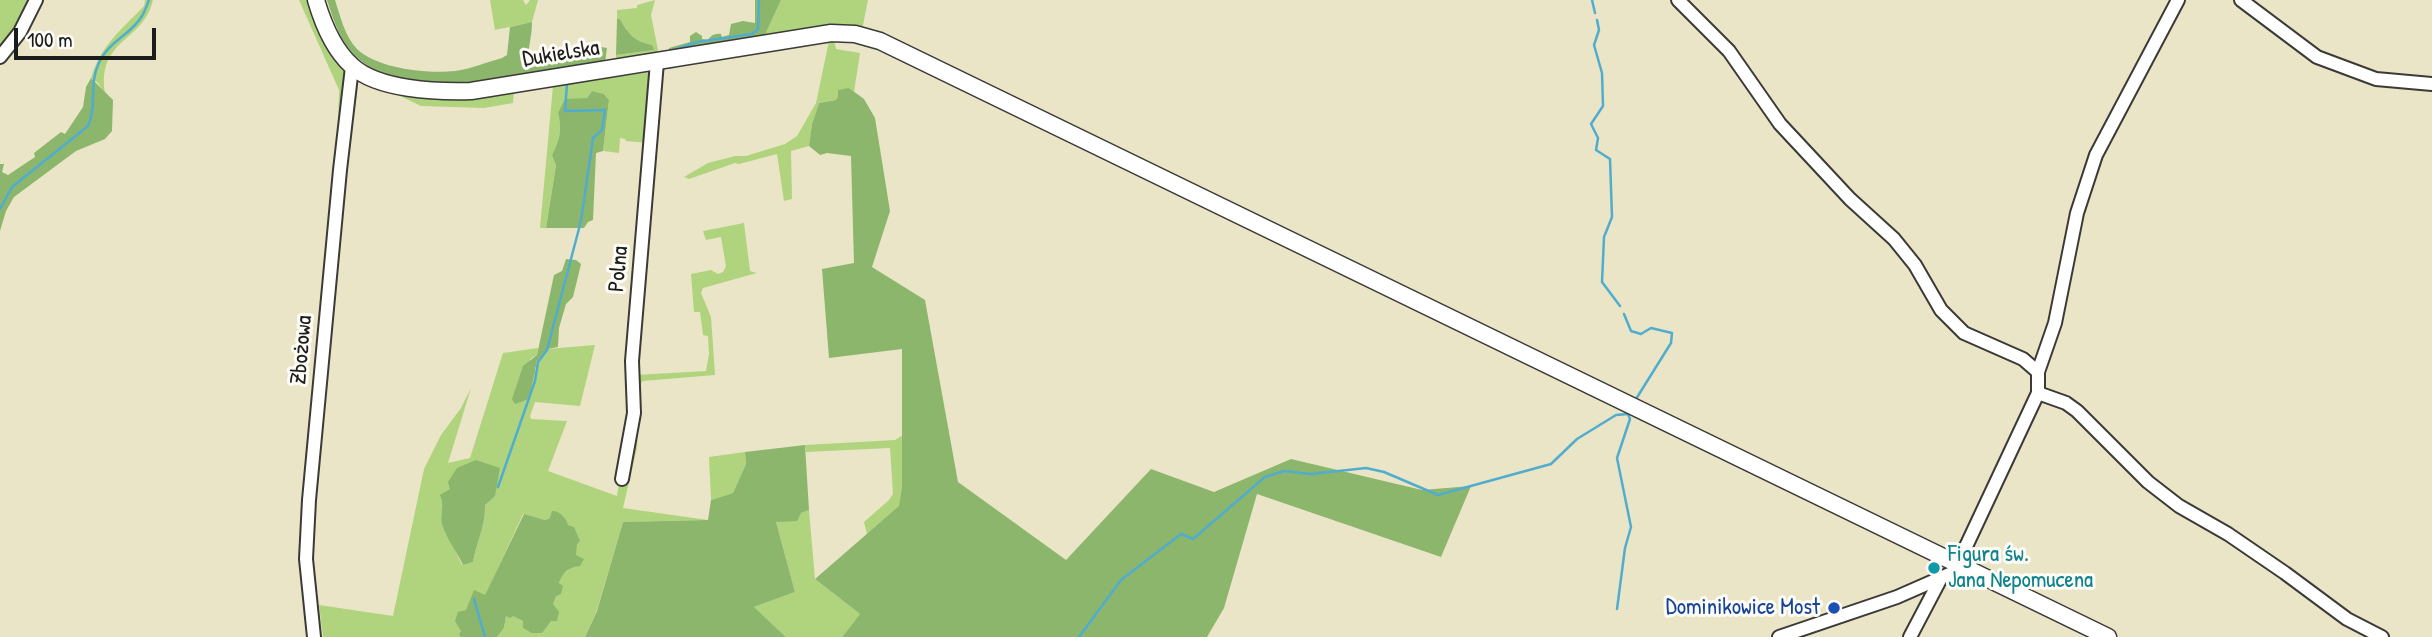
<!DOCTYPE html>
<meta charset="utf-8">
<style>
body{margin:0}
#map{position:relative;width:2432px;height:637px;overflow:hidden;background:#ebe5c7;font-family:"Patrick Hand",sans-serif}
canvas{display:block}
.scale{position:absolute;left:14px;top:28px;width:142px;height:32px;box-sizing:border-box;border:4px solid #1c1c1c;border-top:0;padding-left:9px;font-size:21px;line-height:24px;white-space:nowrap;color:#1c1c1c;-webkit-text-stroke:5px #fdfcf7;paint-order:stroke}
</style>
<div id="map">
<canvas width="2432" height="637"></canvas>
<div class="scale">100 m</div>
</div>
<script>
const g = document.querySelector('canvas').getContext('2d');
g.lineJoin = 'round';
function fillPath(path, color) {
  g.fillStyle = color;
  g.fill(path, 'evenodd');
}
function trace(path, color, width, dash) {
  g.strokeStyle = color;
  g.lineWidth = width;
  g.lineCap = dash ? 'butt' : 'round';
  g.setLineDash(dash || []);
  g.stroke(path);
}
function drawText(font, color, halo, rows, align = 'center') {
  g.font = font + ' "Patrick Hand",sans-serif';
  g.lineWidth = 6;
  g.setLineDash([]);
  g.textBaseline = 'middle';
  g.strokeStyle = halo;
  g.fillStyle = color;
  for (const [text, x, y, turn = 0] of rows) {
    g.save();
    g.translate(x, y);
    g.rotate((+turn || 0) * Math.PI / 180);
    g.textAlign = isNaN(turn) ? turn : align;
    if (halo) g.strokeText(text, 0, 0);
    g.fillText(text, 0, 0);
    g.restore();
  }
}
fillPath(new Path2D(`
 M0 0H29L20 20 0 47Z
 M145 0H153C143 43 97 38 105 93L98 83 91 78C101 45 121 30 144 6Z
 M299 0H311L345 72 346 86 342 129 338 130 339 90Z
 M490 0H523L526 5 530 0H538L532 22 495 30Z
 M655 0 651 15 658 50 655 55 616 62V55L653 50 651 45C635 42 627 33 620 19H617V10L637 8V5Z
 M781 0H868L862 30 764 37Z
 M829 41H834L836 49 860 53 854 92 849 88 836 100 819 103 812 124 809 146 791 151 792 199 784 201 777 154 739 164 735 163 689 179 684 177 708 163 735 156H746L785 144 797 136 816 103Z
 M652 72 648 143 626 141 625 139 620 138 619 153 603 151 609 100 604 94 592 91 587 98 558 113C562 130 560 139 552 155L556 164 546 228H540L553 86Z
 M369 81C393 89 418 98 443 99 467 101 491 96 514 93L513 103 484 108 421 106Z
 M744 223 750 271 757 273 703 288 701 293 711 317 715 375 643 381 640 384 637 448 623 508 708 520 623 522 597 610 585 637H497L504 628 506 616H513L523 621V628L531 633H542L562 575 572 567 576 555V535L568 525 550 518 545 520 523 514 485 596 459 634 460 637H323L319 605 393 616 424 469 441 435 461 408 471 388 448 463 470 458 503 353 538 348 537 355 530 359 536 372 537 361 547 349 595 345 580 406 535 402 530 416 531 419 567 421 548 471 617 496 636 375 706 371 709 354 708 336 703 335 700 312H694L691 274 711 270 718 274 723 272 726 266 721 237 706 240 703 231ZM450 489 485 505C486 524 476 543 473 562L462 565C449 534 434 523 450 489Z
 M903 435 902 486 899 507 867 534 864 522 889 500 893 494 890 448 806 452 805 445 895 440Z
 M745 452 746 464 733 493 711 500 709 457Z
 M809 510 815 579 860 614 842 637H786L754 607 795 592 776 522Z`), '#afd47d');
fillPath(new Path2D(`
 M327 0H335C340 15 345 37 357 49 378 69 428 74 455 71 471 69 487 62 502 58L507 55 510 27 532 22C532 38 527 52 527 68L594 54 601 47 607 48 605 63C542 73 413 104 360 60 341 44 334 22 327 0Z
 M755 0H781L764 37 669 52V48L690 42V36L696 32 702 36V39L708 40C711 35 715 33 721 34L722 37 729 35 731 24 743 21 755 23Z
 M617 19H620C627 33 635 42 652 45L654 50 616 55Z
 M91 78 113 100 112 131 105 139 76 151 14 197 6 211 0 231V164H4L2 172 8 175 35 157 34 153 61 132 65 134 83 107 86 87Z
 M849 88 864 99 875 118 890 211 872 267 925 300 958 482 1066 560 1151 469 1214 492 1291 459 1422 490 1471 486 1441 557 1257 494 1224 608 1207 637H842L860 614 815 579 899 506 902 486V349L829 358 822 269 854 263 851 156 827 153 820 155 809 146 812 124 819 103 836 100 838 97V90Z
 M592 91 604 94 609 100 603 151 596 153 593 220 588 222 584 228H546L556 165 552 155C560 139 562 130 558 113L565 99 587 98Z
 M566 259 576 260 581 264 573 297 566 304 559 328 558 347 547 349 537 361 529 399 515 404 512 399 523 366 537 355 554 275 562 271Z
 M805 445 809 510 801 513 797 521 776 522 795 592 754 607 786 637H585L597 611 623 522 708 520 711 500 733 493 746 464 745 452Z
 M476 460 500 468 495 496 485 505C486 525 476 543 473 562L463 565C456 550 447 540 442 524 440 514 445 505 440 495L450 489 448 482 457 468Z
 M552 511C560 511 566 518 568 525L574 527 580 541 577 544 576 555 584 559 580 566C569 567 563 572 559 583L563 586 561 594 556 596 553 604 559 612 557 621H551L542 633H531L523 628V621L513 616 510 618 506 616 504 628 497 637H460L459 634 461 631 455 621 458 612 466 610 474 590 485 595 524 514 545 520 550 518Z`), '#8bb66c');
trace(new Path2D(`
 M1592 0 1595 13
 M1597 20 1599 30 1594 45 1602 73 1603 106 1591 124 1598 138 1596 150 1610 159 1612 217 1604 237 1602 282 1620 306
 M674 50 697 42 752 34 758 29 759 0
 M664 68 673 67
 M0 209 12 187 88 126C97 107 89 85 98 65 108 41 131 35 142 16 145 11 147 5 149 0
 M1624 314 1631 331 1641 334 1651 328 1672 333 1671 343 1636 399
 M498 487 535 381 538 362 547 350 581 221 593 138 602 130 605 110 565 111 567 84 599 78
 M474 599 485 637
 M1079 637 1121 580 1181 534 1193 539 1265 477 1284 471 1311 474 1366 468 1384 472 1438 495 1551 464 1577 439 1616 415 1628 414 1630 419 1617 458 1631 527 1625 548 1617 609`), '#50adce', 2.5);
const minor = new Path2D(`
 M1678 0 1729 51 1780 124 1850 199 1894 239 1915 265 1941 310 1964 333 2023 359 2038 372
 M2241 0 2317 57 2376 79 2432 84
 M0 57 20 32 36 0
 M2038 393 2066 403 2077 411 2148 482 2179 506 2228 534 2285 573 2347 619 2382 637
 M622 479 634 413 632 361 657 62
 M314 637 306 559 309 500 340 170 352 67
 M1779 637 1897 597 1954 572 2038 393V372L2055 323 2077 213 2096 155 2178 0
 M1910 637 1941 578`);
const major = new Path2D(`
 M316 0C323 24 333 49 352 66 378 90 437 92 471 91L831 33 855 34 880 41 2108 637`);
trace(minor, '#3b3a36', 16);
trace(major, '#3b3a36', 19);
trace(minor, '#fff', 12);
trace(major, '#fff', 16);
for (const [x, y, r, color] of [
 [1934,568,7,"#0f9aa8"],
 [1834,608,7,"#1a4fb4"]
]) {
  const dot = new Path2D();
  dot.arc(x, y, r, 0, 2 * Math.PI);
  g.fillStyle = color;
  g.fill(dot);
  trace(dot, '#fdfcf7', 2.5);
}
drawText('23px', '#1c1c1c', '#fdfcf7', [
 ["Dukielska",561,54,-9],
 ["Polna",619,269,-85],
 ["Zbożowa",302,350,-85]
]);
drawText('23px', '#0d838f', '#fdfcf7', [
 ["Figura św.",1948,555],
 ["Jana Nepomucena",1948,581]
], 'left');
drawText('23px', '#164399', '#fdfcf7', [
 ["Dominikowice Most",1820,608]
], 'right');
</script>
